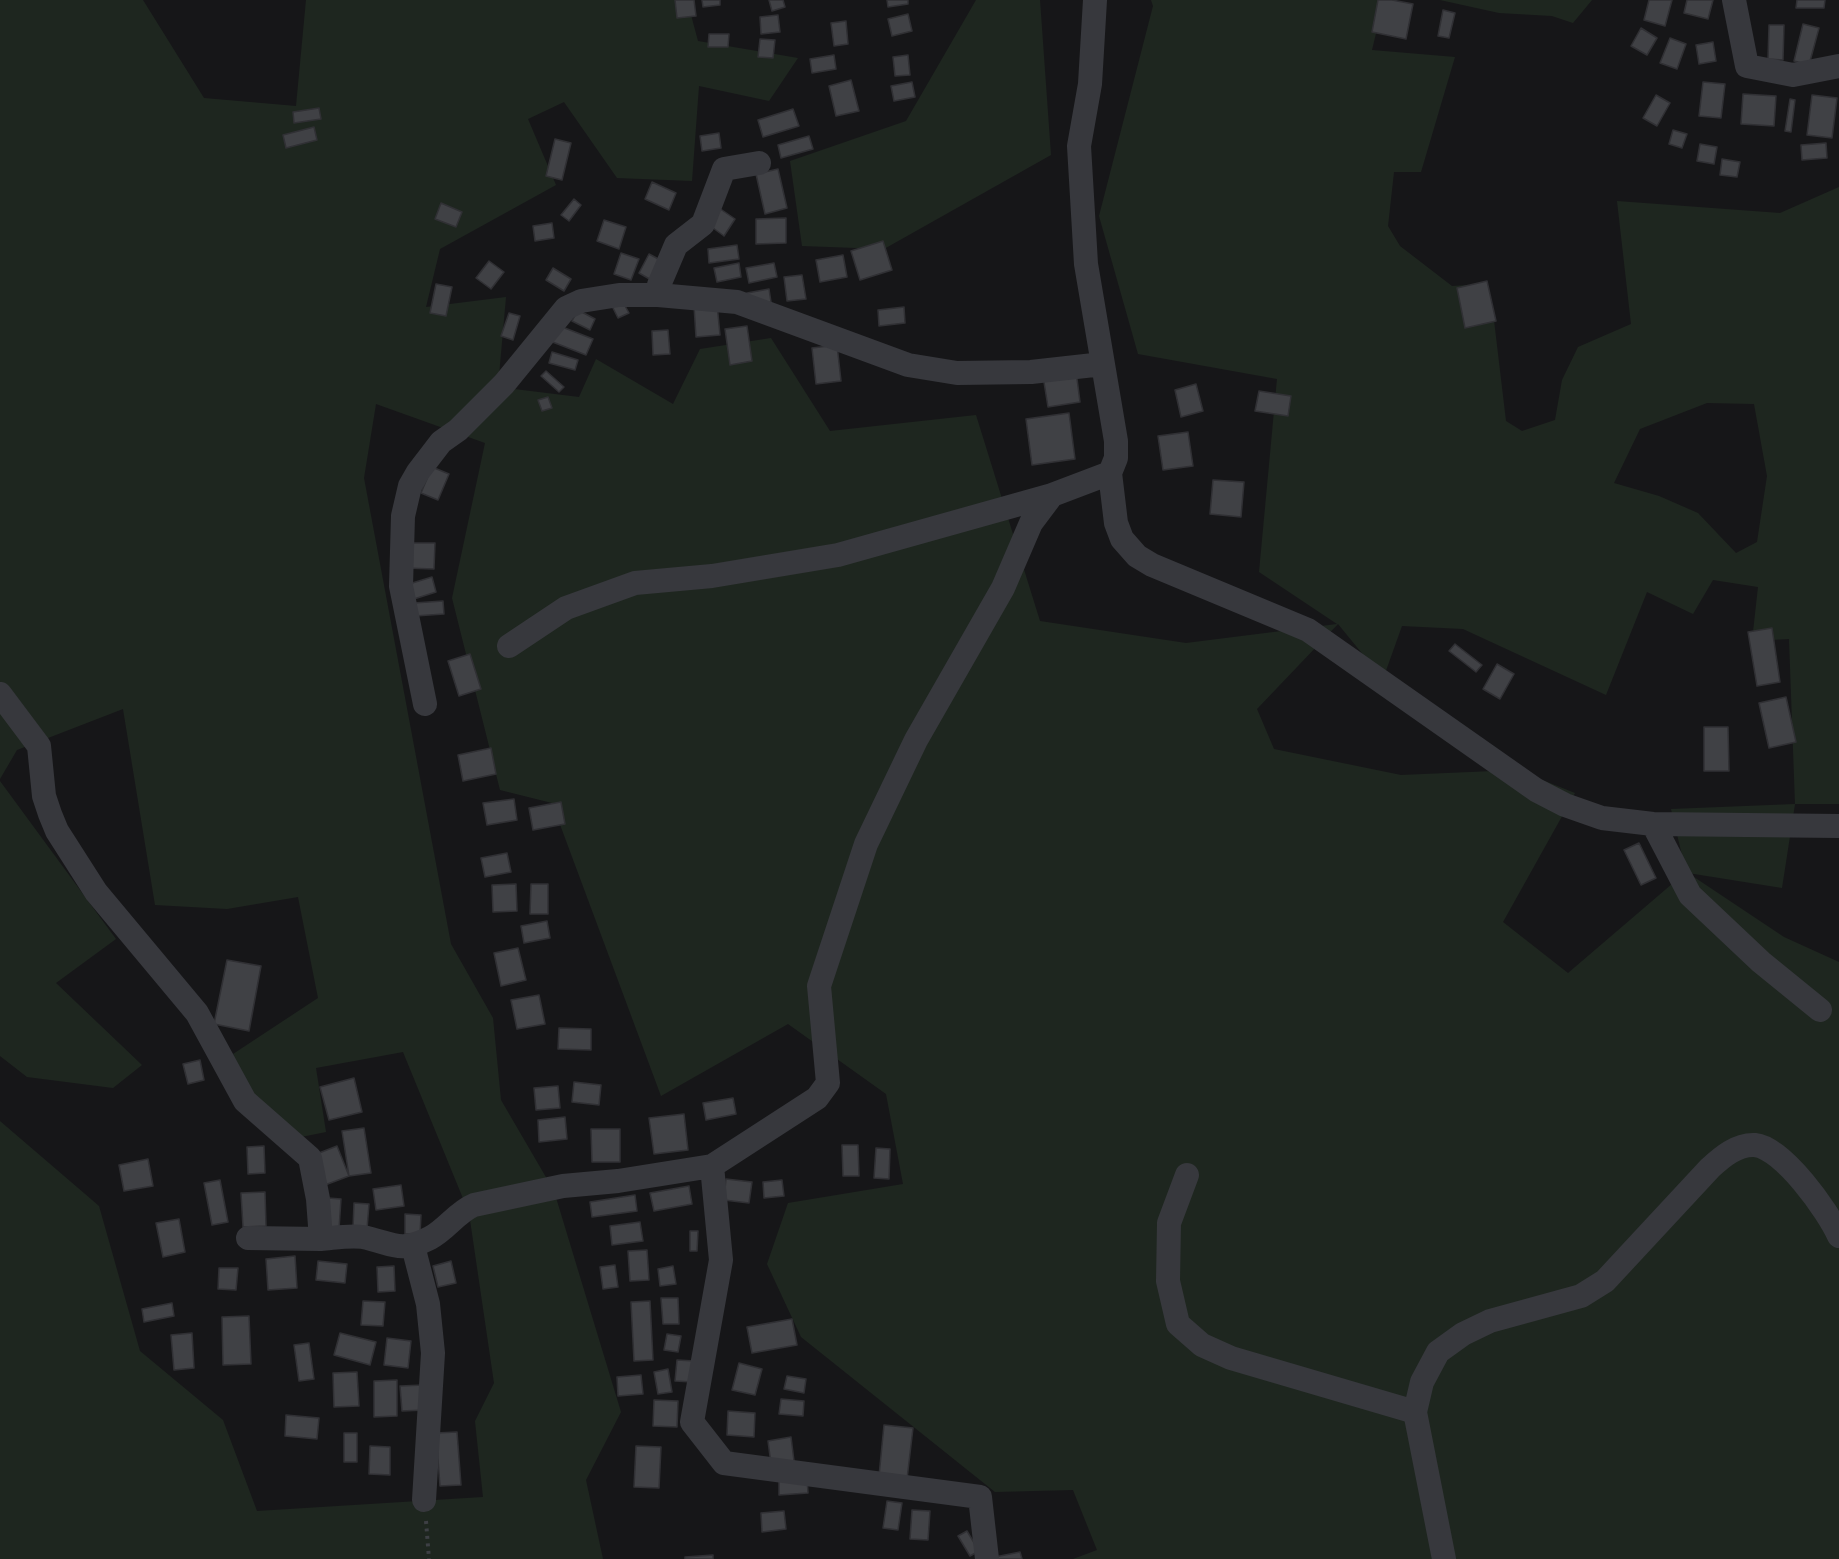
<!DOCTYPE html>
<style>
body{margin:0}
canvas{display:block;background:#161618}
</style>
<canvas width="1839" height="1559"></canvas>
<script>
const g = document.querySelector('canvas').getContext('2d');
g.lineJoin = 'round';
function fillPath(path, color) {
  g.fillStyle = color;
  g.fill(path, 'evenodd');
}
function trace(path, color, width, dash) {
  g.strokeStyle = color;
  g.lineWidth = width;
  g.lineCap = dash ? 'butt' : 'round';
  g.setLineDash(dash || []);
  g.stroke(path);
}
fillPath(new Path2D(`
 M0 0H143L204 98 296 106 306 0H687L698 41 798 58 769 101 699 86 692 181 617 178 564 102 528 119 556 185 440 249 426 307 506 297 498 387 579 397 596 359 673 404 700 349 771 338 830 431 976 415 1040 621 1186 643 1337 624 1259 572 1277 379 1138 354 1099 216 1153 6 1151 0H1384L1372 50 1455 57 1421 172H1394L1388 226 1400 246 1452 286 1484 284 1493 312 1506 421 1522 431 1555 420 1562 380 1578 347 1631 324 1617 201 1780 213 1839 187V804H1795L1782 888 1688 873 1784 937 1839 962V1559H1073L1097 1550 1073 1490 995 1492 801 1337 767 1264 788 1203 903 1184 886 1094 788 1024 661 1096 552 803 500 790 452 598 485 443 376 404 364 478 451 944 493 1018 501 1100 554 1191 621 1412 586 1480 603 1559H0V1121L99 1206 140 1351 223 1420 257 1511 483 1497 475 1421 494 1383 469 1213 403 1052 316 1068 326 1132 291 1139 248 1104 233 1054 318 998 298 897 227 909 155 905 123 709 17 750 0 779ZM1707 403 1754 404 1767 476 1757 542 1736 553 1698 513 1659 496 1614 483 1640 429ZM1713 580 1758 587 1752 641 1789 639 1795 804 1671 809 1686 872 1568 973 1503 922 1575 793 1517 770 1401 775 1274 749 1257 709 1338 624 1383 679 1402 626 1463 629 1606 695 1647 592 1693 614Z
 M976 0H1040L1051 155 884 249 802 246 790 161 906 121Z
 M1440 0H1592L1573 23 1552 16 1499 13Z
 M0 781 116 939 56 983 142 1065 113 1088 27 1077 0 1056Z`), '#1e261f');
const building = new Path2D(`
 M675 0H694L696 16 677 18Z
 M702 0H720V5L703 7Z
 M769 0H783L785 7 772 11Z
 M887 0H908V4L888 7Z
 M1378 0H1392L1413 4 1406 39 1372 32Z
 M1649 0H1672L1665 26 1644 20Z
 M1687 0H1713L1708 19 1684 13Z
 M1797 0H1825L1824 8H1796Z
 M1443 10 1455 13 1449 38 1438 36Z
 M908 14 912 31 892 36 888 19Z
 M778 15 780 32 761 34 760 17Z
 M846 21 848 44 834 46 831 23Z
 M1803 24 1819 28 1809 65 1794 61Z
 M1769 25H1784L1783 60 1768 59Z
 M1641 28 1657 38 1647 55 1631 46Z
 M709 34H729L728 47H708Z
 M1670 38 1686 44 1677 69 1660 63Z
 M760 39 775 40 773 58 758 57Z
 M1713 42 1716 61 1699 64 1696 45Z
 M834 55 836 69 812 73 810 59Z
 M908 55 910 75 895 76 893 57Z
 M851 80 859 111 836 116 829 86Z
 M912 82 915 97 894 101 891 86Z
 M1703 82 1725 84 1721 118 1699 116Z
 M1743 94 1776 96 1774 126 1741 124Z
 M1656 95 1670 103 1657 126 1643 118Z
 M1812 95 1837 98 1832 138 1807 135Z
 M1790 99 1795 100 1791 132 1785 131Z
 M319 108 321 119 294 123 293 112Z
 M793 109 799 126 763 137 758 120Z
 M314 127 317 140 286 148 283 135Z
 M1673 130 1687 134 1682 148 1669 144Z
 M719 133 721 148 702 151 700 136Z
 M809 136 813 149 781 158 778 145Z
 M555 139 571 143 562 180 546 176Z
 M1826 143 1827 158 1802 160 1801 145Z
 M1700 144 1717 147 1714 164 1697 161Z
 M1722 159 1740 162 1737 177 1720 175Z
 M778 169 787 208 765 214 756 174Z
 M652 182 676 193 669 210 645 199Z
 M574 199 581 205 569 221 561 215Z
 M441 203 462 212 456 227 435 219Z
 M719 208 735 219 724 236 709 225Z
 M786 218V243L756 244V219Z
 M604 220 626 227 619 249 597 241Z
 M552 223 554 238 535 241 533 226Z
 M883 241 892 270 860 280 851 251Z
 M737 245 739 259 709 263 708 249Z
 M621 253 639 259 631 280 614 274Z
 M649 254 664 262 653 281 639 273Z
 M843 255 847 277 820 282 816 260Z
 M489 261 504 272 491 289 476 278Z
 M739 263 741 277 717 282 714 268Z
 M774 263 777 277 749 283 746 268Z
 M553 268 571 279 564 291 546 280Z
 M802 275 806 299 787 301 784 277Z
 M1487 281 1496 321 1465 328 1457 288Z
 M436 284 452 287 446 316 430 313Z
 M769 289 771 302 749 306 747 293Z
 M620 297 629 313 618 318 610 302Z
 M717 304 720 335 696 337 694 306Z
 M904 307 905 323 879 326 878 310Z
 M578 310 595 319 590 330 572 321Z
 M509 313 520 316 513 340 501 336Z
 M557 325 593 339 586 355 550 341Z
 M747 326 752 361 730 365 725 329Z
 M668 330 670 354 653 355 652 331Z
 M837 345 841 381 816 384 812 348Z
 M552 352 578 360 575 370 549 363Z
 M546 371 564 387 559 392 541 376Z
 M1076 371 1080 402 1048 407 1043 376Z
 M1196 384 1203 411 1181 417 1175 390Z
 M1259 391 1291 396 1288 416 1255 411Z
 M548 397 552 408 542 411 538 400Z
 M1069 413 1075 459 1032 465 1026 419Z
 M1188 432 1193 466 1163 470 1158 436Z
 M432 467 449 474 438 500 421 493Z
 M1213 480 1244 482 1241 517 1210 514Z
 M405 543H435L434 569 405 568Z
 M432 577 436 592 414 599 409 584Z
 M443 601 444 614 415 616 414 603Z
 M1772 628 1780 682 1757 686 1748 632Z
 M1455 644 1482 665 1476 672 1449 651Z
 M470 654 481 689 459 696 448 661Z
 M1497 664 1514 674 1500 699 1483 689Z
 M1786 697 1796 742 1769 748 1759 703Z
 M1704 727H1728L1729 771H1704Z
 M491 748 496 774 463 781 458 755Z
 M514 799 517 820 487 825 483 803Z
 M561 802 565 824 533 830 529 808Z
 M1639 843 1656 878 1641 885 1624 850Z
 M507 853 511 872 485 877 481 858Z
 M516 884 517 911 493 912 492 885Z
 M531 884H548V914H530Z
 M547 921 550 938 524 943 521 926Z
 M518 948 526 980 501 986 494 953Z
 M227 960 261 966 249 1031 214 1024Z
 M539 995 545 1024 517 1029 511 1000Z
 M559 1028 591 1029V1050L558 1049Z
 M200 1060 204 1080 188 1084 183 1064Z
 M354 1078 362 1112 329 1120 320 1087Z
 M574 1082 601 1085 599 1105 572 1102Z
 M558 1086 560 1108 536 1110 534 1088Z
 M733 1098 736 1114 706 1120 703 1103Z
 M684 1114 688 1150 654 1154 649 1118Z
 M565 1117 567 1139 539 1142 538 1120Z
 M364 1128 371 1173 349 1176 342 1131Z
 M591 1129H620V1162H592Z
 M842 1145H858L859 1176H843Z
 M264 1146 265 1173 248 1174 247 1147Z
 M337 1146 349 1176 325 1185 314 1155Z
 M876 1148 890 1149 889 1179 874 1178Z
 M148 1159 153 1186 124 1191 119 1165Z
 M726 1179 752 1182 749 1203 724 1200Z
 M220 1180 228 1222 212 1225 204 1183Z
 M782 1180 784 1196 764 1198 763 1182Z
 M401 1185 404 1206 376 1210 373 1189Z
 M689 1186 692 1204 654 1211 650 1193Z
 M265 1192 266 1226 243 1227 241 1193Z
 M635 1195 637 1211 592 1217 590 1202Z
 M328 1198 341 1199 339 1229 326 1228Z
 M354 1203 369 1204 367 1229 353 1228Z
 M405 1214 421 1215 420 1234H405Z
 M179 1219 185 1252 163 1257 156 1223Z
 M640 1222 643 1241 612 1245 610 1226Z
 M690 1231H698L697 1251H690Z
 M647 1250 649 1280 630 1281 628 1251Z
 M295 1256 297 1288 268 1290 266 1259Z
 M318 1261 347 1264 345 1283 316 1280Z
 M451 1261 456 1283 438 1287 433 1266Z
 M615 1265 618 1287 603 1289 600 1267Z
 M394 1266 395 1291 378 1292 377 1267Z
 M673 1266 676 1284 660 1286 658 1269Z
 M219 1268H238L236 1290 218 1289Z
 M661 1298H678L679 1324H663Z
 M363 1301 385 1302 383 1326 361 1325Z
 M650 1301 653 1360 634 1361 631 1302Z
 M172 1303 174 1316 144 1322 142 1309Z
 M249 1316 251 1364 223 1365 222 1317Z
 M792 1319 797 1345 752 1353 747 1327Z
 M192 1333 194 1368 174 1370 171 1335Z
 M340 1333 376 1342 370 1365 334 1355Z
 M667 1334 681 1336 678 1352 664 1350Z
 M387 1338 411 1341 408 1368 384 1365Z
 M309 1343 314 1379 299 1381 294 1345Z
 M677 1360 695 1361 693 1382 675 1381Z
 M739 1363 762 1369 755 1395 732 1390Z
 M668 1369 672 1392 658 1394 654 1372Z
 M357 1372 359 1406 334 1407 333 1373Z
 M641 1375 643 1394 618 1396 617 1377Z
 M787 1376 806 1379 804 1393 784 1389Z
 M397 1380V1416L374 1417V1381Z
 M424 1385 425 1410 402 1411 400 1386Z
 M781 1399 804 1401 803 1416 779 1414Z
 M654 1400 678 1401 677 1427 653 1426Z
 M728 1411 755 1413 754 1437 727 1435Z
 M286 1415 319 1418 317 1439 285 1436Z
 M884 1425 913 1428 907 1479 879 1476Z
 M457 1432 461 1485 440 1486 436 1433Z
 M344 1433H357V1462H344Z
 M791 1437 794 1461 771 1464 768 1441Z
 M370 1446 390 1447V1475L369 1474Z
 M636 1446 661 1447 659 1488 634 1487Z
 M807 1478 808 1493 779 1495V1480Z
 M887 1501 902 1503 898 1530 883 1528Z
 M912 1510 930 1511 928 1540 910 1539Z
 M784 1511 786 1529 762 1532 761 1513Z
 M967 1531 979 1551 970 1556 958 1536Z
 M1020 1552 1022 1559H990V1558Z
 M713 1555V1559H685V1557Z`);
fillPath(building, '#404145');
trace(building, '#303034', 1.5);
trace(new Path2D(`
 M426 1521 429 1559`), '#3d3f44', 4, [3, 4.5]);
trace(new Path2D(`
 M1095 0 1090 84 1079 146 1086 264 1116 441V458L1110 473 1116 523 1122 539 1137 556 1152 565 1308 630 1536 790 1565 805 1602 818 1653 824 1839 826
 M1734 0 1747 66 1793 75 1839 66
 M658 295 659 285 676 245 703 224 724 169 759 163
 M509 646 566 608 635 583 712 576 838 555 1052 495
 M0 694 39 746 44 796 50 814 57 831 96 892 197 1013 245 1101 310 1158 318 1199 321 1239C334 1238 350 1235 363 1237 392 1243 399 1254 430 1238 446 1230 457 1212 474 1205L563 1186 618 1181 712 1166 817 1098 828 1083 819 986 866 844 916 740 1003 588 1031 523 1052 495 1110 473
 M425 704 401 586 403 516 410 486 418 472 441 442 458 430 504 384 566 308 581 301 619 295H658L737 302 908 365 957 373 1031 372 1103 364
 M1653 824 1690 895 1761 962 1820 1010
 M712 1166 721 1260 692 1422 724 1463 980 1497 987 1559
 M1187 1175 1169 1223 1168 1281 1178 1324 1202 1345 1231 1358 1415 1412
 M248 1238 321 1239
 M413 1246 428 1304 433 1353 424 1500
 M1444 1559 1415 1412 1422 1382 1438 1352 1463 1334 1490 1321 1581 1296 1605 1281 1710 1168C1722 1157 1737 1144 1755 1145 1783 1148 1828 1211 1839 1236`), '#37383d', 24);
</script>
